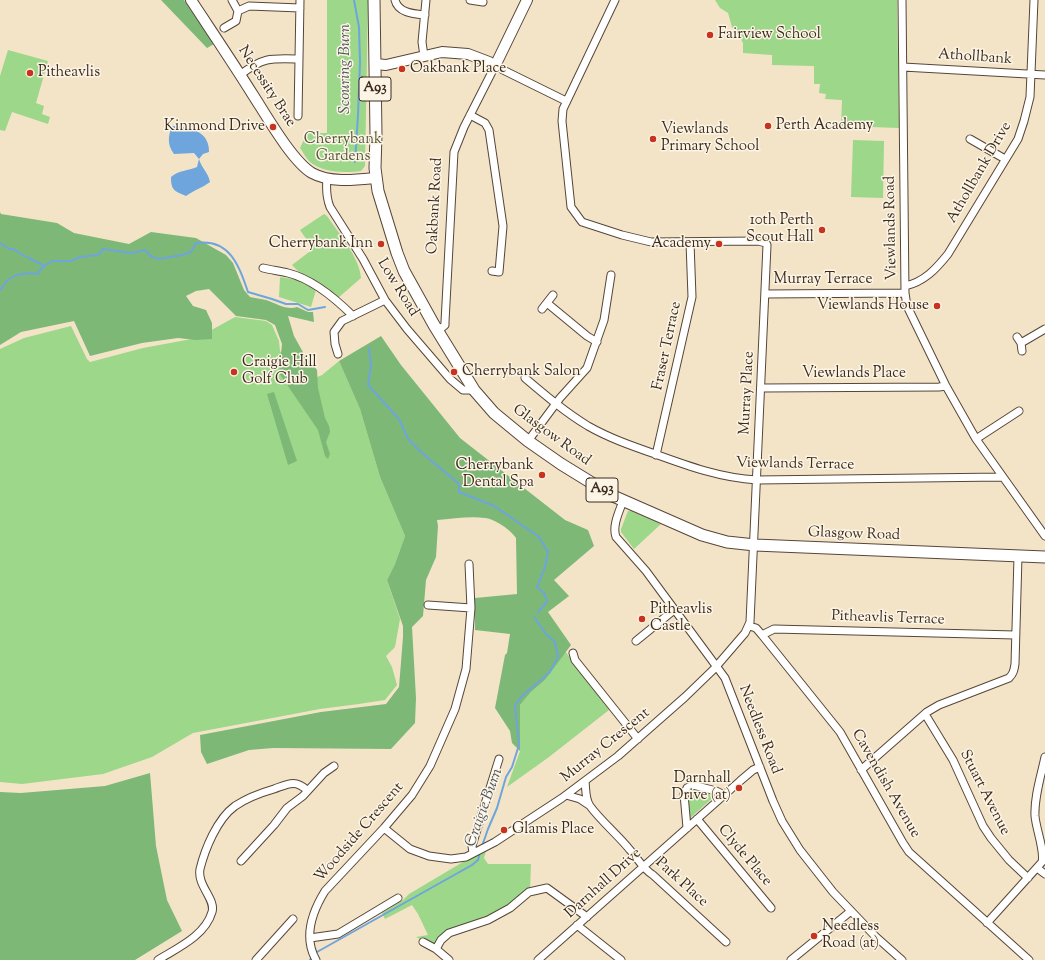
<!DOCTYPE html>
<style>
body{margin:0}
canvas{display:block;background:#f3e4c8}
</style>
<canvas width="1045" height="960"></canvas>
<script>
const g = document.querySelector('canvas').getContext('2d');
g.lineJoin = 'round';
function fillPath(path, color) {
  g.fillStyle = color;
  g.fill(path, 'evenodd');
}
function trace(path, color, width, dash) {
  g.strokeStyle = color;
  g.lineWidth = width;
  g.lineCap = dash ? 'butt' : 'round';
  g.setLineDash(dash || []);
  g.stroke(path);
}
function drawText(font, color, halo, rows, align = 'center') {
  g.font = font + ' "Sorts Mill Goudy",serif';
  g.lineWidth = 3;
  g.setLineDash([]);
  g.textBaseline = 'middle';
  g.strokeStyle = halo;
  g.fillStyle = color;
  for (const [text, x, y, turn = 0] of rows) {
    g.save();
    g.translate(x, y);
    g.rotate((+turn || 0) * Math.PI / 180);
    g.textAlign = isNaN(turn) ? turn : align;
    if (halo) g.strokeText(text, 0, 0);
    g.fillText(text, 0, 0);
    g.restore();
  }
}
fillPath(new Path2D(`
 M327 0H368L365 166 361 171C345 173 322 173 309 161 306 158 303 152 300 148L307 133H327Z
 M715 0H897L899 128 841 126 842 100 825 99 826 94 819 93 820 84H814V66L772 65V55L743 53V43L738 34 732 27 728 13 720 8Z
 M8 50 48 61 36 103 44 106 42 114 50 117 48 124 12 112 5 131 0 130V76Z
 M853 140 884 141 883 198 851 197Z
 M324 214 327 216C338 232 360 258 361 278L338 298 303 276 292 265 313 249 300 230Z
 M280 277 298 280 316 290 311 307 279 297Z
 M235 317 266 321 272 325 279 341 280 351 292 366 315 378 322 375 339 361 360 409 380 477 405 536 395 564 387 580 400 619 395 647 386 656 392 667 397 685 385 700 359 704 320 709 193 733 152 757 103 774 22 784 0 782V349L24 338 71 326 87 359 90 362 143 348 197 338Z
 M628 511H631L661 524 634 549 621 532V529Z
 M565 651 609 710 549 757 507 787 520 751V705L531 692 545 680Z
 M695 788 718 793 688 820 687 793Z
 M486 851 484 858 488 864H531L530 891 497 914 465 925 435 947 416 937 428 935 418 914 412 905 385 919 382 913 403 900 409 894 468 859 479 855Z`), '#9cd78a');
fillPath(new Path2D(`
 M161 0H184L214 44 207 48Z
 M0 212 1 214 57 223 74 233 129 244 151 232 196 238 226 255 233 263 244 290 250 297C255 298 261 299 266 300 275 303 288 311 297 307L308 312H313L314 322 288 316 294 336 304 354 317 370 318 388 325 418 329 426 330 432 326 442 330 454 328 459 325 456 318 430 279 373 282 344 275 325 266 320 236 316 209 289 196 291 186 296 193 306 206 310 212 323V339L196 340 178 338 142 343 90 356 74 321 21 332 0 345Z
 M381 336 401 365 460 438 565 520 588 530 594 546 554 580 569 596 548 612 571 645 545 680 531 692 520 705V751L512 743 510 731 495 708 505 655 507 653 510 634 475 630V598L517 594 516 538C511 530 495 519 485 518 470 516 452 519 437 520L438 526 436 557 426 580 423 616 412 627 416 698 415 723 391 749 273 748 249 750 207 764 201 752 200 735 321 712 386 704 399 687 403 637V626L387 580 395 564 405 536 380 477 360 409 339 361Z
 M274 392 297 461 288 465 267 394Z
 M150 773 156 846 167 900 182 931 135 960H0V792L21 793 105 786Z`), '#7db876');
fillPath(new Path2D(`
 M172 126C189 127 210 131 209 152L203 154 199 159C202 169 208 172 210 182 202 188 194 190 186 196 174 191 171 190 171 177 179 170 188 171 197 167L199 159 194 153 174 154C167 144 168 137 172 126Z`), '#6ea5dc');
trace(new Path2D(`
 M354 0 359 27 360 62 358 115 355 162
 M0 243 9 249H14C18 254 36 261 44 266
 M0 290C3 287 5 282 8 280 15 274 28 272 37 274L44 266 52 261H71L80 257 98 255 103 249 132 253 145 250 152 257 159 259 182 255 191 252 196 243C230 238 239 266 248 292L272 299 286 304H298L308 310 325 307
 M369 348 371 364 368 385 399 419 408 439 421 452 459 484V492L494 506 509 516 539 537 548 552 545 567 537 587 544 593 547 602 538 612
 M482 846 488 829 497 808 506 777 512 767 519 745 515 706 521 697 549 673 558 657 555 642 546 634 534 617
 M310 960 317 952 472 865 478 860 480 852`), '#6ea5dc', 2);
const street = new Path2D(`
 M232 0 238 11 249 6 300 8
 M395 0C398 13 414 14 425 15
 M470 0 483 2
 M902 0 905 293 907 306 946 386 976 439 1045 536
 M224 28 236 21 238 11
 M424 56 422 42 426 0
 M903 67 1045 75
 M240 75C263 57 271 58 299 59L300 0
 M470 115 485 123 489 130 503 226 499 272 492 271
 M298 116 299 59
 M970 139 1005 159
 M327 178C326 189 326 197 330 207L363 259 385 300 407 329 450 379 463 390H474
 M263 268C271 270 280 271 288 273 312 279 335 298 353 316
 M905 286C924 282 936 269 948 254L1018 139 1024 121 1030 97 1034 0
 M765 294 905 293
 M547 303 587 336 597 342
 M542 309 553 295
 M438 331 445 325V322L454 152 464 127 495 66 566 101
 M1017 337 1021 343 1022 351
 M1021 343 1045 329
 M338 354 335 344 334 332 342 321 385 300
 M525 378C545 395 565 412 588 426 609 438 632 446 655 454 688 466 721 478 757 480L1002 477
 M762 388 939 387 946 386
 M976 439 1019 411
 M528 441 560 398 587 368 604 320 611 275
 M656 455 692 297 690 242
 M623 501C619 512 612 526 616 537L646 571 725 678 773 801 782 821 800 850 833 892 875 936 902 960
 M428 605 471 608
 M749 626 756 628 762 635 840 732 903 843 909 852 1029 960
 M762 635 774 629 1015 635
 M636 641 674 610
 M573 653 575 660 638 739
 M925 714 953 760 983 826 991 838 1009 860 1028 878
 M861 770 927 712 939 705 1009 678C1013 674 1014 671 1015 664L1018 556
 M585 781C586 789 585 799 590 806 601 821 618 835 630 850 638 859 643 869 653 875L726 942
 M566 795 580 799 589 805
 M697 819 771 908
 M384 828 410 849 429 856 451 859 466 857 495 842 562 798 618 756 685 697 714 669 745 633 750 622 767 245 766 243 758 241 651 242 622 235 582 222 571 207 562 121 563 109 615 0
 M687 828 684 794 687 788 693 785 716 791 724 795
 M473 853 472 846 475 836 499 759
 M241 861 274 825 287 808 303 796 324 773 334 766
 M1037 868 1045 874
 M987 923 1042 862C1045 851 1036 829 1035 816 1034 797 1041 776 1045 757
 M577 925 621 960
 M310 938 338 934 398 898
 M423 942 436 949 449 960
 M436 949 441 940 449 933 488 920 510 908 529 892 547 888 587 917
 M158 960C177 948 205 936 212 912 216 899 197 886 200 869 205 849 217 819 235 806 247 798 260 793 274 789 288 784 295 779 307 790
 M256 960 293 919
 M316 960C303 937 312 912 325 891L384 828 412 795 430 766 455 709 466 669 471 608 469 564
 M538 960 740 781 753 770 760 767
 M791 960 851 911`);
const secondary = new Path2D(`
 M191 0C212 32 233 63 253 95 266 115 292 161 312 173 330 183 355 180 375 178
 M375 64 386 65 442 52 468 54 489 62 495 66 527 0`);
const primary = new Path2D(`
 M374 0 376 134 375 168 378 191 397 253 404 271 434 325 474 390 494 413 528 441 561 464 613 496 702 535 727 542 755 545 1045 557`);
trace(street, '#574638', 9);
trace(secondary, '#574638', 12);
trace(primary, '#574638', 13);
trace(street, '#fff', 7);
trace(secondary, '#fff', 10);
trace(primary, '#fff', 11);
for (const [x, y, r, color] of [
 [710,35,4,"#c8321e"],
 [402,69,4,"#c8321e"],
 [30,73,4,"#c8321e"],
 [768,126,4,"#c8321e"],
 [273,127,4,"#c8321e"],
 [653,139,4,"#c8321e"],
 [822,230,4,"#c8321e"],
 [381,244,4,"#c8321e"],
 [719,244,4,"#c8321e"],
 [937,306,4,"#c8321e"],
 [234,372,4,"#c8321e"],
 [454,372,4,"#c8321e"],
 [542,475,4,"#c8321e"],
 [642,619,4,"#c8321e"],
 [739,788,4,"#c8321e"],
 [504,830,4,"#c8321e"],
 [814,936,4,"#c8321e"]
]) {
  const dot = new Path2D();
  dot.arc(x, y, r, 0, 2 * Math.PI);
  g.fillStyle = color;
  g.fill(dot);
  trace(dot, '#fcf5e5', 1.5);
}
for (const [x, y, w] of [
 [375,89,32],
 [602,490,32]
]) {
  const box = new Path2D();
  box.roundRect(x - w / 2, y - 12, w, 24, 3);
  g.fillStyle = '#fcf5e5';
  g.fill(box);
  trace(box, '#3b2a1e', 1);
}
drawText('bold 14px', '#3b2a1e', null, [
 ["A93",375,89],
 ["A93",602,490]
]);
drawText('15px', '#3b2a1e', '#fcf5e5', [
 ["Fairview School",718,35],
 ["Oakbank Place",410,69],
 ["Pitheavlis",38,73],
 ["Perth Academy",776,126],
 ["Kinmond Drive",265,127,"right"],
 ["Viewlands",661,130],
 ["Primary School",661,147],
 ["10th Perth",814,221,"right"],
 ["Scout Hall",814,238,"right"],
 ["Cherrybank Inn",373,244,"right"],
 ["Academy",711,244,"right"],
 ["Viewlands House",929,306,"right"],
 ["Craigie Hill",242,363],
 ["Golf Club",242,380],
 ["Cherrybank Salon",462,372],
 ["Cherrybank",534,466,"right"],
 ["Dental Spa",534,483,"right"],
 ["Pitheavlis",650,610],
 ["Castle",650,627],
 ["Darnhall",731,779,"right"],
 ["Drive (at)",731,796,"right"],
 ["Glamis Place",512,830],
 ["Needless",822,927],
 ["Road (at)",822,944]
], 'left');
drawText('15px', '#3b2a1e', '#fcf5e5', [
 ["Athollbank",975,58,4],
 ["Necessity Brae",266,87,57],
 ["Athollbank Drive",980,173,-60],
 ["Oakbank Road",436,206,-87],
 ["Viewlands Road",892,228,-91],
 ["Murray Terrace",823,280],
 ["Low Road",397,288,58],
 ["Fraser Terrace",668,346,-78],
 ["Viewlands Place",854,374],
 ["Murray Place",748,393,-87],
 ["Glasgow Road",551,436,36],
 ["Viewlands Terrace",795,465,1],
 ["Glasgow Road",854,535,2],
 ["Pitheavlis Terrace",888,619,2],
 ["Needless Road",759,730,69],
 ["Murray Crescent",606,746,-39],
 ["Cavendish Avenue",885,784,60],
 ["Stuart Avenue",984,793,63],
 ["Woodside Crescent",360,833,-49],
 ["Clyde Place",744,856,50],
 ["Park Place",681,883,42],
 ["Darnhall Drive",604,884,-42]
]);
drawText('15px', '#535539', '#fcf5e5', [
 ["Cherrybank",343,140],
 ["Gardens",343,157]
]);
drawText('italic 16px', '#4d5560', '#fcf5e5', [
 ["Scouring Burn",346,69,-90],
 ["Craigie Burn",485,808,-70]
]);
</script>
